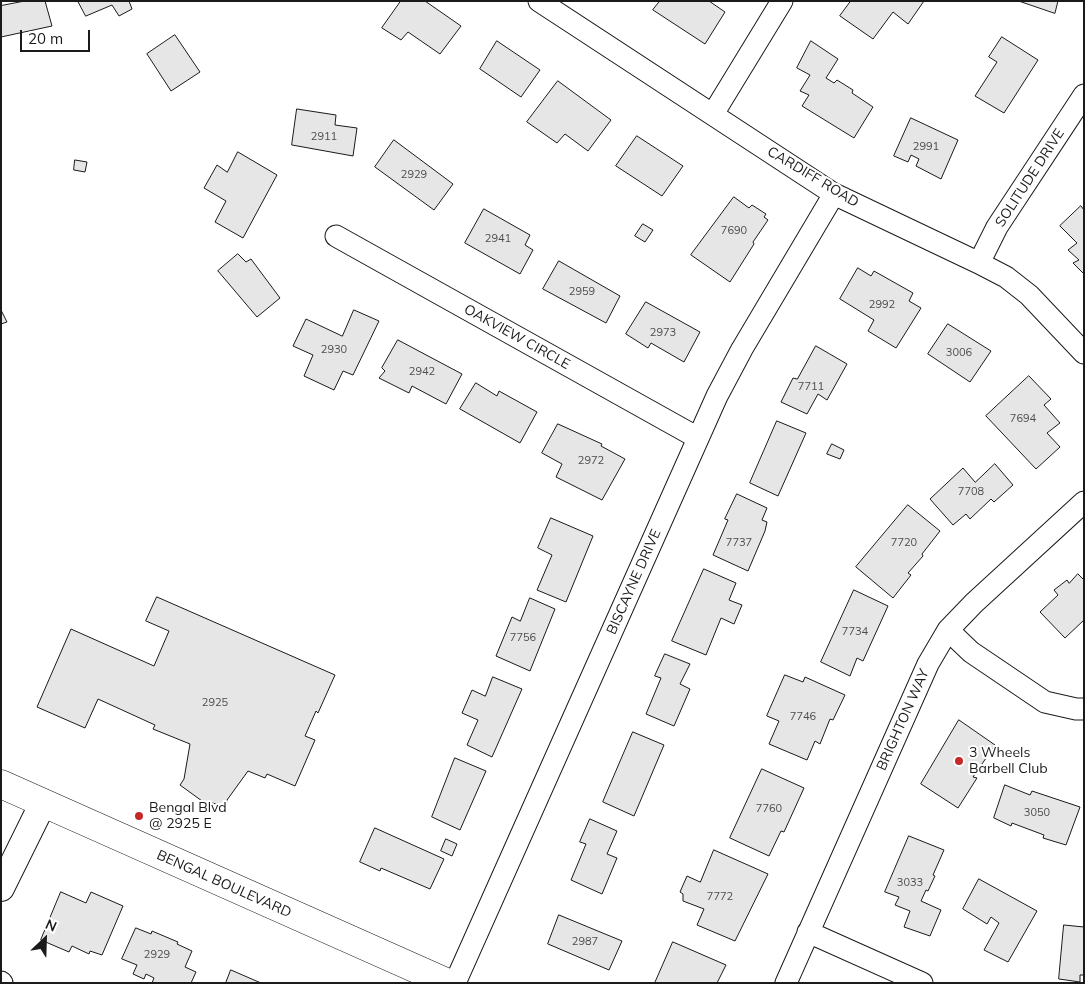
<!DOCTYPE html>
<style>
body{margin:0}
#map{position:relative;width:1085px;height:984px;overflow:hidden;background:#fff;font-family:Mulish,sans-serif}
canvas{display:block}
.frame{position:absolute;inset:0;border:2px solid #1a1a1a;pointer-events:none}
.north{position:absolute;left:20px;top:914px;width:50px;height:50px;-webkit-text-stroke:4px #fff;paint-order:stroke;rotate:24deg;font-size:14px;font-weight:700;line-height:20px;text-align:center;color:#1a1a1a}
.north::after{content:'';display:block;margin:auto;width:18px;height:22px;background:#1a1a1a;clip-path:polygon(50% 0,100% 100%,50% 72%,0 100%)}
.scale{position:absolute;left:20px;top:30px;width:70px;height:22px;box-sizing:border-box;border:2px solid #1a1a1a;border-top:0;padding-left:6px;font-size:15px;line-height:18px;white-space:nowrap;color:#1a1a1a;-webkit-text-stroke:4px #fff;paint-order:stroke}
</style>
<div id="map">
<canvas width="1085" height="984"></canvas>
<div class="frame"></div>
<div class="north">N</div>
<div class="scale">20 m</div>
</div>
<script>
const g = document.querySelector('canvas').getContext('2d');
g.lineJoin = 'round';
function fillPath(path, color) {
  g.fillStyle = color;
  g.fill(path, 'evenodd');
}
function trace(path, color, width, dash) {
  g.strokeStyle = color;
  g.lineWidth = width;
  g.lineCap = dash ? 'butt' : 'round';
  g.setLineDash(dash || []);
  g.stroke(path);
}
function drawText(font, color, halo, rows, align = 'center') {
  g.font = font + ' Mulish,sans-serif';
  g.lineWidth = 4;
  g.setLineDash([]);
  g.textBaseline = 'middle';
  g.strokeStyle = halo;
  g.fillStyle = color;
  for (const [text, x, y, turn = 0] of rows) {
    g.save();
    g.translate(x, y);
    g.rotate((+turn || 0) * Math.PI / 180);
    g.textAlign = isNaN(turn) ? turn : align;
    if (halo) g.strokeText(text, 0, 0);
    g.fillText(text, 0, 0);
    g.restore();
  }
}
const building = new Path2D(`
 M25 1H45L52 26 1 37V6Z
 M78 1H129L132 9 119 16 112 5 86 16Z
 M401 1H425L461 26 440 54 408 32 401 40 382 28Z
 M660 1H709L725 12 705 44 653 10Z
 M851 1H924L908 24 893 12 873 39 840 16Z
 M1019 1H1058L1055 13Z
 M175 35 200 72 171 91 147 54Z
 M1002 37 1038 60 1004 113 975 96 997 62 989 57Z
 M497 41 540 70 521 97 480 69Z
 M811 41 838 59 826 78 834 83 837 80 853 90 852 93 873 107 854 138 802 106 809 95 800 91 810 75 797 68Z
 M558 81 611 120 588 151 565 134 557 143 527 122Z
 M297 109 336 115 335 125 357 128 353 156 292 145Z
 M911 118 958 140 941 179 916 166 919 159 911 155 908 162 894 156Z
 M637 136 683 166 662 196 616 166Z
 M394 140 453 184 434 210 375 167Z
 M238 152 277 175 243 238 215 222 226 201 204 188 217 165 227 172Z
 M75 160 87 162 85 172 74 170Z
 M734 197 749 208 752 205 766 214 764 217 768 220 753 242 754 244 730 282 691 255Z
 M1081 206 1084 210V274L1073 263 1079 260 1068 250 1077 243 1060 226Z
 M484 209 530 235 525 245 533 250 520 274 465 243Z
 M643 224 653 230 645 242 635 236Z
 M238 254 246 262 251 259 280 298 257 317 218 271Z
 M559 261 620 296 606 323 543 289Z
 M858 268 871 276 874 271 913 293 909 301 921 308 896 348 868 331 874 320 840 299Z
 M646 302 700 332 684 362 651 343 648 348 626 334Z
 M1 310 7 322 1 324Z
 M354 310 379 321 353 375 343 371 334 390 304 376 313 355 293 346 306 319 342 336Z
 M948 324 991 351 970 382 928 354Z
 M398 340 462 374 446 404 412 386 409 393 379 378 385 371 382 368Z
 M816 346 847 364 827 400 818 394 807 414 781 402 793 378 797 379Z
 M1029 376 1051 399 1044 405 1060 423 1047 433 1060 447 1036 469 986 416Z
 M476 383 497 396 499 391 537 412 520 443 460 409Z
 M777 421 806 433 778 496 750 483Z
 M558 424 602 444 601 446 625 459 602 500 556 477 562 464 542 453Z
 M832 444 844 450 840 459 827 454Z
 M995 464 1013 485 994 502 991 499 970 519 966 514 953 525 930 499 963 468 975 482Z
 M737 494 767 508 762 520 767 522 765 531 748 571 713 555 728 520 725 519Z
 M908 505 940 531 922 554 923 556 908 573 911 575 893 598 856 567Z
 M551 518 593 536 566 602 537 590 552 555 538 548Z
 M704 569 736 583 729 600 742 605 734 624 721 618 706 655 672 641Z
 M1078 574 1084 580V620L1065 638 1040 612 1058 595 1054 590 1067 580 1069 583Z
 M854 590 888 606 863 661 857 658 850 676 821 662Z
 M157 597 335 675 318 713 316 711 305 736 315 740 295 786 267 774 265 778 248 771 227 800 226 806 202 801 180 785 184 779 190 744 153 729 155 725 98 699 85 728 37 707 71 629 154 666 169 631 146 621Z
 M530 598 555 609 530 671 496 656 512 617 520 621Z
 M665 654 690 664 680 684 690 689 674 726 646 714 661 678 655 676Z
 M785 675 803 682 805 677 845 695 833 720 830 719 820 744 815 741 807 760 769 744 779 721 767 716Z
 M493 677 522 689 492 757 467 745 478 720 462 713 472 690 485 696Z
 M959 720 995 745 973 777 977 778 958 808 921 784Z
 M633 732 664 745 634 816 603 802Z
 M455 758 486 771 460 830 432 817Z
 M762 769 804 788 784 832 781 831 769 856 730 838Z
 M1005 785 1030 795 1032 791 1080 807 1066 845 1043 838 1044 835 1012 823 1011 826 994 818Z
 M590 819 617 831 607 854 617 858 602 894 571 880 586 844 580 842Z
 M375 828 444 859 430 889 381 868 380 871 360 862Z
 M909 836 944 850 933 875 935 876 928 891 926 890 921 901 941 910 930 936 904 927 910 911 895 905 899 897 885 892Z
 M446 839 457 844 452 856 441 851Z
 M714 850 768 874 735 941 697 925 704 909 683 901V894L680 892 687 876 700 882Z
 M979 879 1037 911 1008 962 984 950 999 923 991 917 987 924 963 909Z
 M61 892 86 903 91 892 123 906 102 955 90 951 89 954 72 946 69 952 41 940Z
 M559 915 622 941 609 970 548 944Z
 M1064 925 1084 927V975H1080V982L1059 979Z
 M136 928 151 934 152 931 178 942 177 944 192 951 185 967 196 972 191 983H152L154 978 146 974 144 979 133 974 137 965 122 959Z
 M673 942 726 965 717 983H655Z
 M231 970 261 983H226Z`);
fillPath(building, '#e6e6e6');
trace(building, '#1a1a1a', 1);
const minor = new Path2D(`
 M539 1 834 194 979 263 1006 277 1029 295 1084 353
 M713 114 782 1
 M336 236 698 438
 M979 263 997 227 1084 95
 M948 630 971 652 1045 702 1076 709H1084
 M808 932 922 983
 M1 982 2 983
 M455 983 717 396 742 349 834 194
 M786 983 928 664 948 630 974 603 1084 502`);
const tertiary = new Path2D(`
 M1 888 43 803`);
const secondary = new Path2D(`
 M1 784 448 983`);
trace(minor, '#1a1a1a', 23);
trace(tertiary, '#1a1a1a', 28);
trace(secondary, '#1a1a1a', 29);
trace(minor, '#fff', 21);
trace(tertiary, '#fff', 26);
trace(secondary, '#fff', 28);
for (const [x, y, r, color] of [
 [959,761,5,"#c62828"],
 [139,816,5,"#c62828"]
]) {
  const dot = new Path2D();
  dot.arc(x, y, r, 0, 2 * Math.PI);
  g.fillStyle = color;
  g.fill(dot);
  trace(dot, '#fff', 2);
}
drawText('11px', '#4d4d4d', null, [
 ["2911",324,137],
 ["2991",926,147],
 ["2929",414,175],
 ["7690",734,231],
 ["2941",498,239],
 ["2959",582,292],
 ["2992",882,305],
 ["2973",663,333],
 ["2930",334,350],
 ["3006",959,353],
 ["2942",422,372],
 ["7711",811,387],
 ["7694",1023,419],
 ["2972",591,461],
 ["7708",971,492],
 ["7737",739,543],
 ["7720",904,543],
 ["7734",855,632],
 ["7756",523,638],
 ["2925",215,703],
 ["7746",803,717],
 ["7760",769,809],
 ["3050",1037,813],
 ["3033",910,883],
 ["7772",720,897],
 ["2987",585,942],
 ["2929",157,955]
]);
drawText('14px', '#1a1a1a', '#fff', [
 ["CARDIFF ROAD",813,177,31],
 ["SOLITUDE DRIVE",1030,178,-57],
 ["OAKVIEW CIRCLE",517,337,29],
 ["BISCAYNE DRIVE",634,582,-66],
 ["BRIGHTON WAY",903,720,-66],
 ["BENGAL BOULEVARD",224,884,24]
]);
drawText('14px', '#1a1a1a', '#fff', [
 ["3 Wheels",969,753],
 ["Barbell Club",969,769],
 ["Bengal Blvd",149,808],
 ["@ 2925 E",149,824]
], 'left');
</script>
